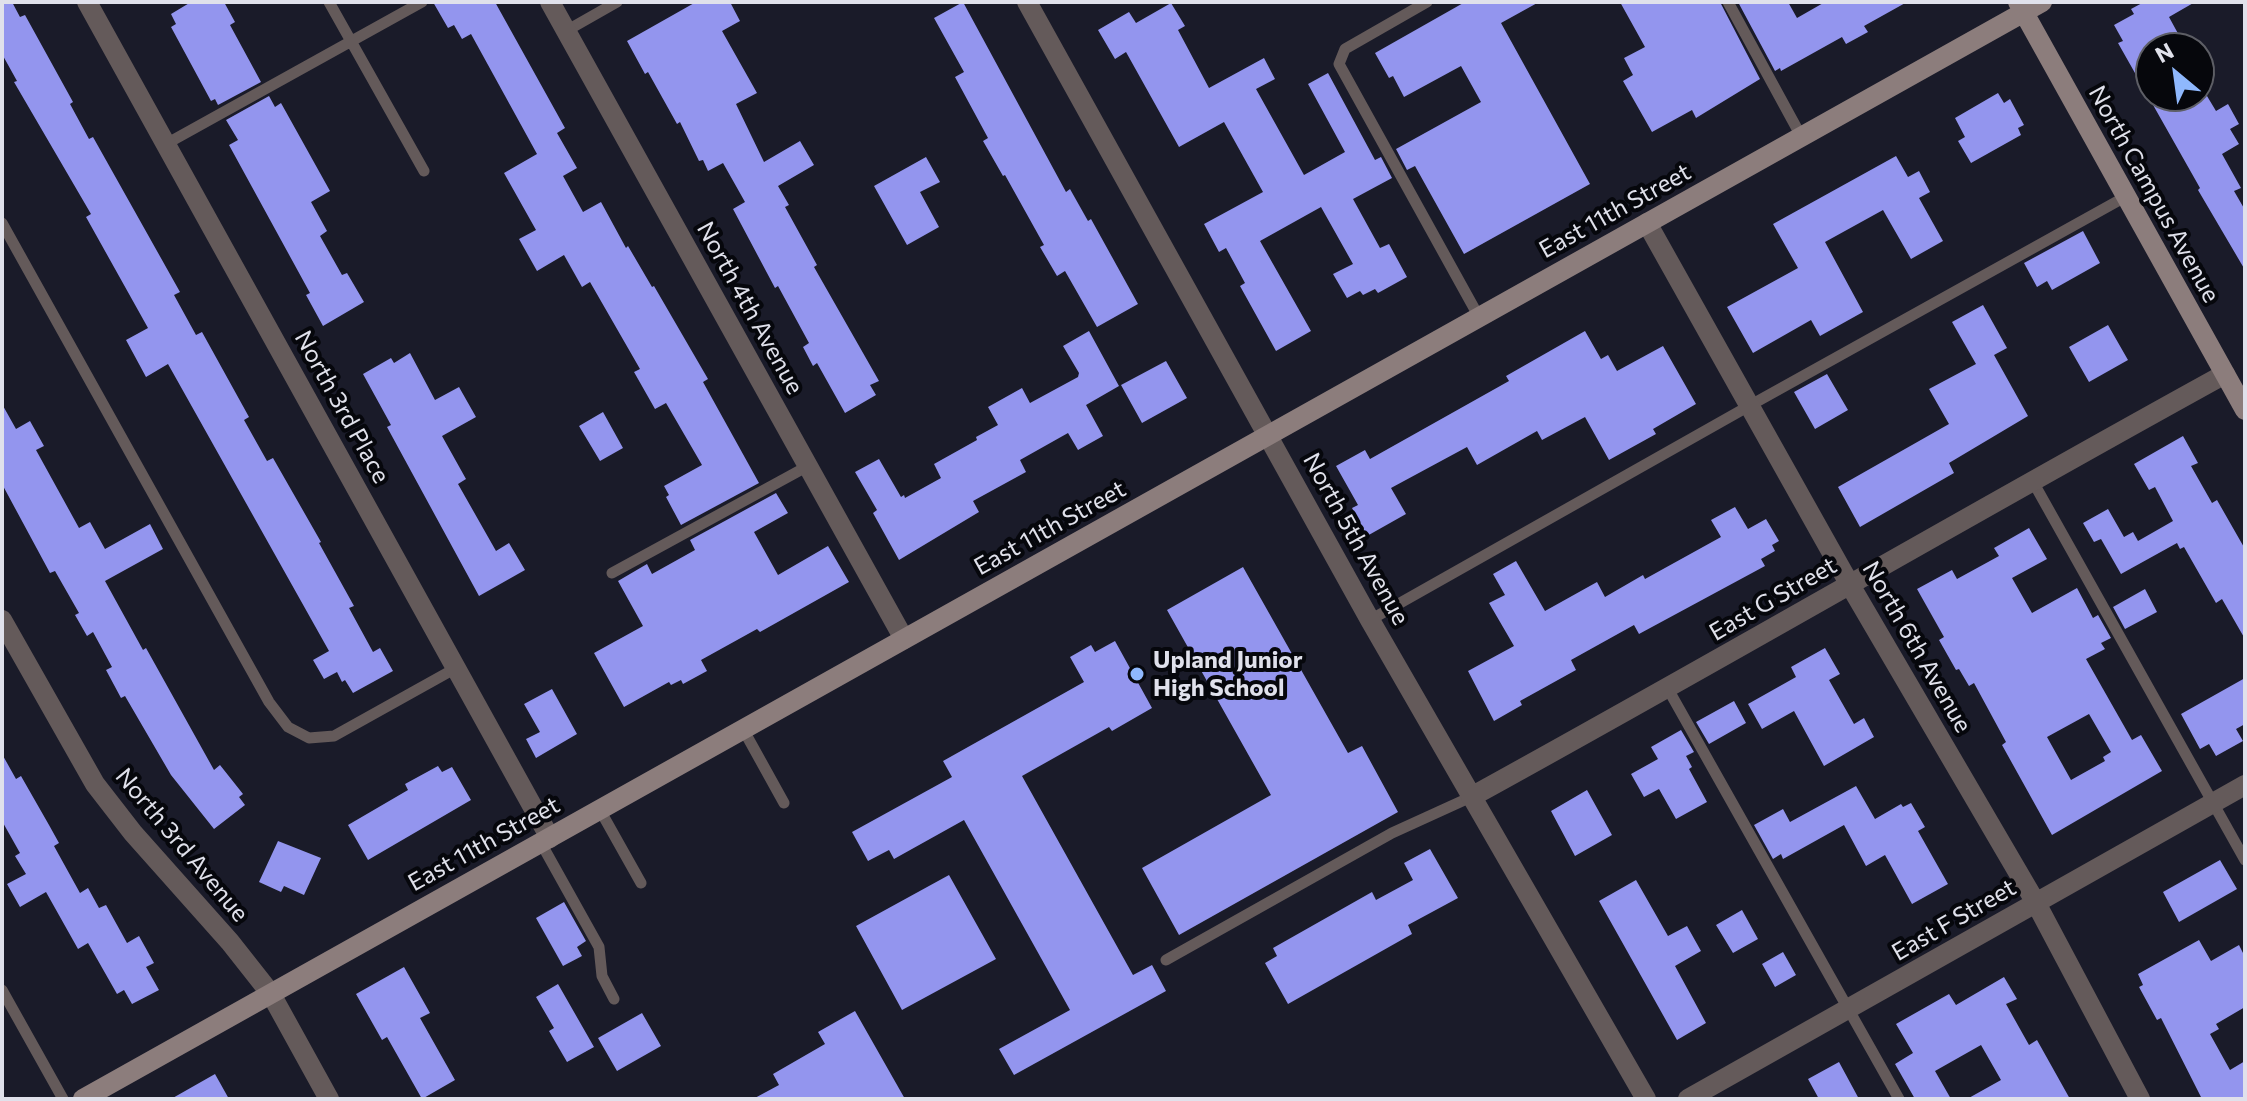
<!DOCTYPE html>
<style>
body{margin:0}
#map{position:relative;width:2247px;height:1101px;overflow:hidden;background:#1a1b29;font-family:Commissioner,sans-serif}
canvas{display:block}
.frame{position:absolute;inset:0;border:4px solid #e0e1eb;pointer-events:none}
.north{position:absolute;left:2135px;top:32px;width:80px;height:80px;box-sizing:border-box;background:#06070c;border:2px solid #5d5e65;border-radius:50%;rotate:331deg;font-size:22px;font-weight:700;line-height:32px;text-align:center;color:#e0e1eb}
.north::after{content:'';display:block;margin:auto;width:28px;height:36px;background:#8fb8fd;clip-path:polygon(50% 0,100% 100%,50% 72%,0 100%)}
</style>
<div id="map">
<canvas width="2247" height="1101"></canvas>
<div class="frame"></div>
<div class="north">N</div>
</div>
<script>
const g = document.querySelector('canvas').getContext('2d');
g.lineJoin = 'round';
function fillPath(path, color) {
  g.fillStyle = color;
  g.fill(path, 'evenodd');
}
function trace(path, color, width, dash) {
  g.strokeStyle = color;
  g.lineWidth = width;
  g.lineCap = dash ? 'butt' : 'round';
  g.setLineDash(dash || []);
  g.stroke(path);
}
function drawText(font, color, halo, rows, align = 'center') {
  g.font = font + ' Commissioner,sans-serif';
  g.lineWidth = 8;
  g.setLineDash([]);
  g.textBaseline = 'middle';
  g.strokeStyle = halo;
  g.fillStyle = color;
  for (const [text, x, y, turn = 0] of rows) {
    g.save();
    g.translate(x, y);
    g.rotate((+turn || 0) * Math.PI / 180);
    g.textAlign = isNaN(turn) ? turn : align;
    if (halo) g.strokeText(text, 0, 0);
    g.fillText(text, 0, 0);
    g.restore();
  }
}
fillPath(new Path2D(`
 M2 2H12L20 17 25 15 73 102 70 104 89 139 93 137 180 292 174 295 196 335 202 332 249 417 244 420 267 461 273 458 321 542 319 543 354 606 349 608 373 652 380 648 393 671 353 693 345 680 342 682 337 672 324 679 313 660 329 651 168 364 146 377 126 340 148 328 86 217 91 214 14 82 17 81 2 54Z
 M191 2H224L235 22 230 25 261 82 218 105 215 99 211 101 171 27 176 24 171 14Z
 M433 2H495L565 128 557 133 577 168 563 176 583 212 601 202 626 248 628 246 652 287 654 286 708 379 703 382 759 483 681 525 666 497 669 495 664 486 702 465 666 403 655 409 634 372 640 369 590 282 582 287 564 255 537 271 519 239 536 230 504 173 537 154 471 34 462 39 454 25 448 28Z
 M696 2H730L740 21 722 31 757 93 736 104 764 162 800 141 814 165 778 186 789 205 785 207 817 265 814 267 879 381 870 385 876 395 845 413 817 363 813 366 803 347 809 343 778 286 775 288 733 209 745 202 723 163 708 171 703 160 699 161 680 122 677 124 648 72 645 74 627 41Z
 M963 2 1066 192 1070 189 1088 221 1091 219 1138 304 1097 327 1065 271 1057 276 1040 247 1044 245 1005 175 1003 176 983 141 988 138 955 77 964 72 934 18Z
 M1465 2H1539L1501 23 1590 184 1464 254 1415 166 1407 170 1396 149 1481 102 1461 66 1404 97 1393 76 1389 78 1375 53Z
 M1620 2H1720L1760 79 1696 118 1692 110 1652 132 1623 81 1633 75 1624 58 1645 47Z
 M1738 2H1788L1797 18 1825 2H1907L1864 26 1868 32 1846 44 1842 37 1781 71 1780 68 1775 71Z
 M2144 2H2195L2169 17 2181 39 2165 48H2151V96H2207L2216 111 2228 104 2239 124 2230 129 2239 144 2222 154 2241 188 2234 191 2245 210V270L2198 190 2200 188 2118 43 2123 41 2114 25 2134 14 2131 9Z
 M1171 3 1185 26 1178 30 1209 88 1264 58 1275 79 1256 89 1304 175 1345 152 1308 84 1328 73 1375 160 1381 157 1392 178 1353 199 1380 248 1389 244 1407 277 1378 293 1375 289 1363 295 1360 291 1347 298 1333 274 1353 264 1321 207 1260 241 1311 331 1276 351 1240 286 1245 283 1226 248 1219 252 1204 224 1263 192 1224 122 1179 147 1126 52 1115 59 1098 30 1129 12 1136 23Z
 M1998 93 2004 103 2010 99 2024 125 2018 128 2021 135 1971 163 1958 141 1965 137 1955 118Z
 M269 96 275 107 281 103 330 191 311 202 327 231 320 236 342 275 347 273 364 302 323 326 306 295 310 293 229 145 238 140 226 120Z
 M1896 156 1908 177 1919 171 1930 192 1919 198 1943 241 1911 259 1883 210 1825 242 1863 312 1820 336 1811 320 1753 353 1727 307 1798 268 1773 224Z
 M926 157 940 182 920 192 939 227 907 245 874 186Z
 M2083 231 2100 263 2052 290 2047 281 2037 287 2024 263Z
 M1983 305 2007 348 1994 355 2028 416 1949 463 1954 473 1860 527 1838 487 1949 424 1929 389 1976 364 1952 322Z
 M2108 325 2128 360 2089 382 2069 347Z
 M1089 331 1119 386 1086 405 1103 436 1078 450 1068 433 1020 460 1026 472 973 501 979 512 899 560 873 513 877 510 855 472 879 459 901 497 904 495 905 498 941 478 934 464 977 440 976 437 998 425 988 407 1022 388 1030 403 1078 377 1079 373 1063 346Z
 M1585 331 1601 359 1608 355 1617 371 1663 346 1696 404 1653 429 1656 434 1609 460 1585 417 1542 440 1537 431 1477 465 1467 447 1391 488 1406 514 1367 536 1352 508 1358 505 1336 466 1365 450 1370 459 1509 381 1506 376Z
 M410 353 435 400 459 387 476 417 442 436 466 479 458 484 496 551 509 543 525 570 479 596 387 427 391 425 363 374 391 358 394 363Z
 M1166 361 1187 398 1142 423 1121 385Z
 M1827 374 1848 410 1815 429 1794 392Z
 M2 404 16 429 30 421 44 446 36 450 79 528 90 522 105 549 150 524 163 549 105 581 143 650 146 648 214 770 220 765 243 794 239 797 245 805 214 829 171 775 125 696 121 698 106 670 112 667 93 632 87 636 75 615 79 613 55 571 50 573 2 484Z
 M603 412 623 448 600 461 579 426Z
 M2183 436 2198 463 2191 466 2212 503 2217 500 2245 549V639L2222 599 2216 603 2184 547 2180 549 2177 543 2121 574 2101 539 2094 542 2083 523 2108 509 2124 537 2133 532 2138 541 2173 521 2155 487 2149 490 2134 464Z
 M776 493 788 513 754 532 778 575 828 546 849 582 760 632 757 629 701 660 707 671 683 684 681 680 671 685 669 682 624 707 594 653 643 626 618 581 647 564 652 574 695 550 690 540Z
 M1735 507 1748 529 1766 519 1779 541 1772 545 1775 551 1761 559 1765 566 1639 634 1634 625 1571 660 1576 670 1520 701 1522 705 1494 721 1468 671 1514 646 1489 603 1505 595 1493 574 1516 561 1545 611 1597 582 1605 597 1643 575 1645 579 1721 537 1711 520Z
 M2029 528 2047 559 2012 578 2032 613 2077 588 2093 618 2098 615 2111 638 2101 643 2105 649 2086 659 2132 740 2141 735 2162 771 2052 835 2002 745 2006 742 1974 683 1969 686 1959 669 1956 670 1939 640 1944 637 1917 589 1952 570 1957 579 1999 556 1994 548ZM2089 714 2111 752 2103 757 2105 761 2071 780 2047 737Z
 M1243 567 1348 753 1362 746 1398 812 1179 935 1142 868 1271 795 1167 610Z
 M2145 589 2157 612 2125 629 2113 607Z
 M1115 641 1152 708 1112 731 1109 727 1022 776 1133 975 1152 965 1166 991 1014 1075 999 1049 1070 1010 964 820 894 859 889 850 868 861 852 832 952 777 943 761 1084 682 1070 657 1091 645 1095 652Z
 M1825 648 1840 674 1829 680 1854 724 1864 718 1874 737 1824 766 1794 711 1762 729 1748 704 1796 677 1791 667Z
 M2245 678V724L2236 729 2243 741 2216 756 2209 744 2200 749 2181 714Z
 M552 689 577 734 536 758 526 739 540 732 524 704Z
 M1734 701 1746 723 1709 744 1696 722Z
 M1681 730 1694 752 1686 756 1692 767 1689 769 1707 802 1676 819 1659 789 1644 797 1631 774 1658 759 1651 747Z
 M2 754 16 779 21 776 49 825 59 843 54 846 80 893 88 888 99 908 106 905 127 943 139 936 154 963 146 967 159 990 132 1004 124 990 117 994 88 943 78 949 46 892 20 907 7 884 26 874 15 856 20 853 2 821Z
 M438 766 442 772 452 767 471 800 368 860 348 825 408 790 405 784Z
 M1856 786 1875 819 1901 804 1903 807 1911 803 1925 827 1918 831 1948 884 1912 904 1885 855 1866 866 1844 825 1783 859 1781 854 1773 859 1754 825 1783 809 1790 822Z
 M1587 790 1612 835 1575 856 1551 811Z
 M278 841 321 858 304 895 284 886 281 892 259 882Z
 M1430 849 1458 898 1408 925 1412 934 1288 1004 1265 963 1277 956 1273 948 1372 892 1376 900 1413 880 1404 863Z
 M2220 860 2237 889 2179 922 2163 892Z
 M949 875 996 959 902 1010 856 926Z
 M1636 880 1668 936 1687 926 1701 951 1675 966 1706 1023 1677 1040 1599 901Z
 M564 902 586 941 577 947 582 956 563 966 536 918Z
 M1742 910 1758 939 1733 953 1716 925Z
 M2199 940 2211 961 2239 945 2245 957V1007L2216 1024 2219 1029 2210 1034 2230 1070 2245 1061V1099H2202L2161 1018 2157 1020 2139 987 2143 985 2138 974Z
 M1783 952 1796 975 1775 987 1762 964Z
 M404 967 430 1013 420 1018 455 1080 422 1099 387 1037 382 1040 356 994Z
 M2004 977 2017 999 2006 1004 2029 1045 2037 1040 2070 1099H1967L2001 1080 1981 1045 1935 1071 1951 1099H1915L1895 1064 1913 1053 1896 1024 1949 994 1956 1005Z
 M558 984 594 1047 567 1062 549 1031 554 1028 536 997Z
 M855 1011 905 1099H753L779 1085 773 1074 825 1044 818 1032Z
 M642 1013 661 1046 617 1071 598 1038Z
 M1839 1062 1859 1099H1819L1808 1079Z
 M215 1074 229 1099H171Z`), '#9395ee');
trace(new Path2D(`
 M329 2 424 171
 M1427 2 1345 49 1339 64 1479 317
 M1728 2 1801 136
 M566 31 617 2
 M166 144 422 2
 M2 223 269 702 288 727 309 738 334 736 456 668
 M2032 480 2245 860
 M612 573 808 466
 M1370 620 1749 406 2125 197
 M1668 689 1899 1099
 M743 729 784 803
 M600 810 641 883
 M541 843 599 947 602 976 614 999
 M1166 960 1392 833 1471 797
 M2 990 63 1099`), '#645a5a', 11);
trace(new Path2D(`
 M87 2 550 838
 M550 2 904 639
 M1027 2 1370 620 1646 1099
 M1647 223 1850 585 2036 903 2140 1099
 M2 620 95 784 133 833 230 942 271 994 329 1099
 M1471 797C1724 658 1972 513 2225 374
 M1688 1099 2245 785`), '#645a5a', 20);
trace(new Path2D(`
 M2018 2 2245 410
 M83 1099 2042 2`), '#8c7d7c', 20);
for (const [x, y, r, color] of [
 [1137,674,8,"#8fb8fd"]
]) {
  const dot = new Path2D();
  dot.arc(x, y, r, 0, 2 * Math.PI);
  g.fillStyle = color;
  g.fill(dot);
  trace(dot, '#06070c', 3);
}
drawText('24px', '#e0e1eb', '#06070c', [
 ["North Campus Avenue",2154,194,61],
 ["East 11th Street",1615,211,-29],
 ["North 4th Avenue",750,308,61],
 ["North 3rd Place",342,407,61],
 ["East 11th Street",1050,528,-29],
 ["North 5th Avenue",1356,539,61],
 ["East G Street",1773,599,-30],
 ["North 6th Avenue",1917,647,60],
 ["East 11th Street",484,844,-29],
 ["North 3rd Avenue",182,845,50],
 ["East F Street",1954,920,-30]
]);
drawText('bold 24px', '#e0e1eb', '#06070c', [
 ["Upland Junior",1153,660],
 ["High School",1153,688]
], 'left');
</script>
